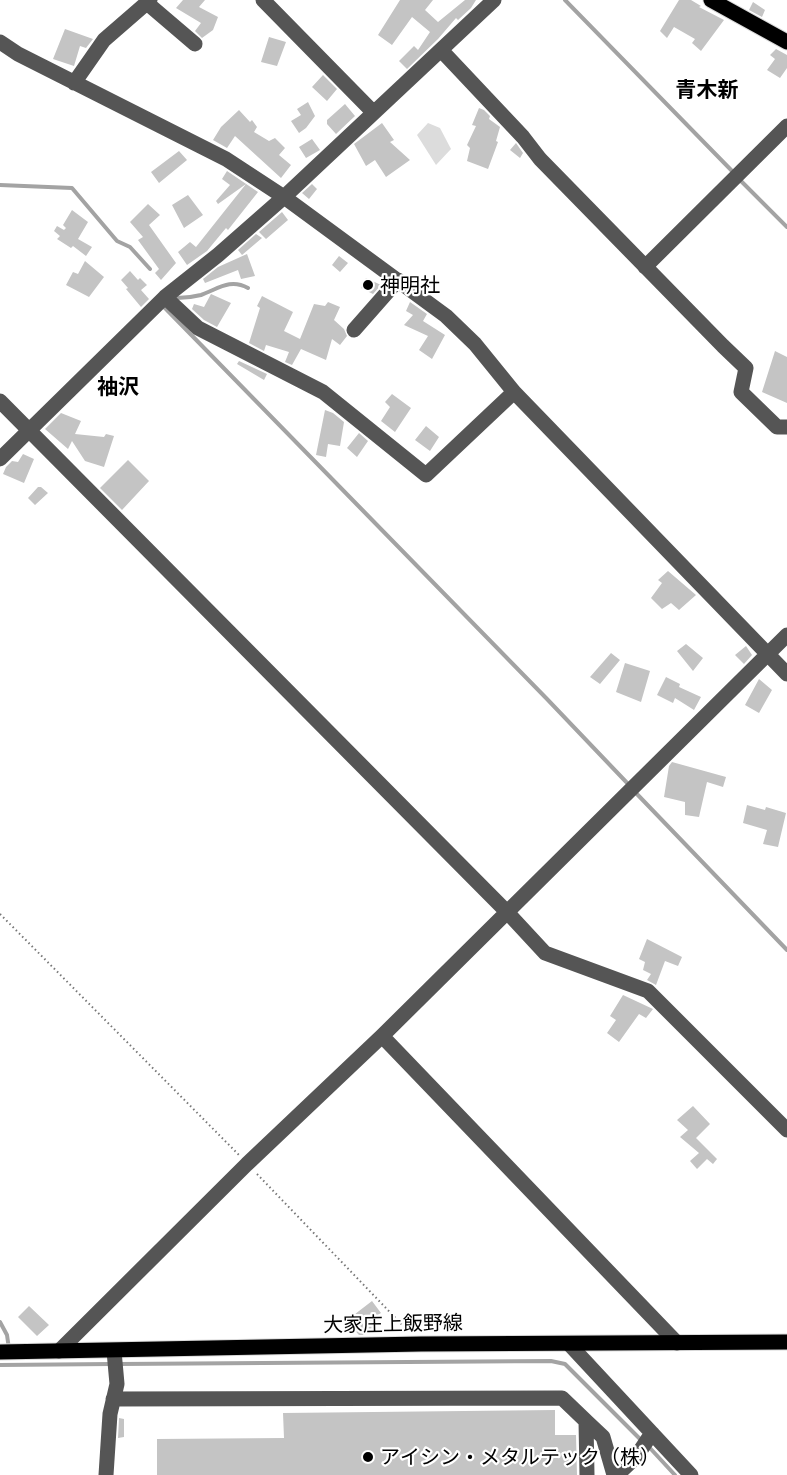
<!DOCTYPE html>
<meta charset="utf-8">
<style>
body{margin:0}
canvas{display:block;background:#fff}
</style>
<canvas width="787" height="1475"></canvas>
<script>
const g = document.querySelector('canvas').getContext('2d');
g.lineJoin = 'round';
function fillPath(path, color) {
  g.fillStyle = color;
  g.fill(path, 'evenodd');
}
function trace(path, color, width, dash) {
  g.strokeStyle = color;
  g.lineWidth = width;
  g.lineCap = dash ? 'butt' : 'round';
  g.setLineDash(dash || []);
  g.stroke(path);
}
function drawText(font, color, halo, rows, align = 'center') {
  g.font = font + ' Ubuntu,"Noto Sans JP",sans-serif';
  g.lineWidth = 4.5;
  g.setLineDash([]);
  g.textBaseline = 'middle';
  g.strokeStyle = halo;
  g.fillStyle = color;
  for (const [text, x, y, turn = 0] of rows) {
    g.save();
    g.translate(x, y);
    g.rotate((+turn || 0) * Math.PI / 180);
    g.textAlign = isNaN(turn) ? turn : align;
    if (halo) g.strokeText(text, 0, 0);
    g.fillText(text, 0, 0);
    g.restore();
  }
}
fillPath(new Path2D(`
 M428 123 440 128 451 149 436 165 417 135Z`), '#dcdcdc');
trace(new Path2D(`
 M565 0 734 173
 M739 179 787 227
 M0 185 72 188 117 241 130 247 150 269
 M177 298C185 298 193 297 201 295 218 289 230 278 248 288
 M164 307 547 699 630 786
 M635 792 787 950
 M0 1322 7 1335 9 1349
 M119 1364 551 1361 565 1364 641 1440
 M0 1365 112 1364
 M649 1447 675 1475`), '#a3a3a3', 4);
fillPath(new Path2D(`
 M183 0H205L199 7 218 17 213 30 202 38 195 31 201 23 176 8Z
 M400 0H433L425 10 438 22 465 0H476L471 8 458 20 456 18 438 39 407 69 399 61 414 46 418 50 430 32 412 17 392 45 378 35Z
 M679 0H691L701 6 699 7 724 20 701 51 692 43 695 39 674 27 667 38 660 31Z
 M753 2 765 10 762 17 749 10Z
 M65 29 93 39 86 48 80 46 74 66 53 59Z
 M269 37 286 42 277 66 261 62Z
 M776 49 787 55V68L780 78 767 70 775 59 770 55Z
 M323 75 337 89 327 101 312 87Z
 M308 102 315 116 306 128 299 133 291 121 301 115 297 109Z
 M345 104 355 116 336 134 327 124V120Z
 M479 108 484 110 490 116 489 119 500 127 496 141 498 142 488 169 467 161 470 148 467 145 476 126 472 125Z
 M239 110 250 122 252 120 257 127 254 132 269 141 275 138 285 148 279 155 291 165 281 178 235 136 227 148 213 140 221 127Z
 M382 123 394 140 390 142 410 160 386 177 375 160 366 166 354 144Z
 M312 139 320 150 306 158 299 147Z
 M516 143 523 153 520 158 510 150Z
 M179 151 187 160 159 183 151 172Z
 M227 171 258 192 228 230 226 228 207 251 187 265 178 252 190 242 196 247 246 184 218 204 216 201 230 185 222 179Z
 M312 184 317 189 309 199 302 193Z
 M188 195 203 215 184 228 172 205Z
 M148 204 160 215 149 225 176 263 161 280 155 273 159 269 138 240 143 237 130 222Z
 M72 210 88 222 78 239 92 247 86 256 73 246 71 248 57 239 60 236 54 231 57 226 64 230 66 228 63 225Z
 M282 212 288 220 266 239 259 232Z
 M256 234 262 238 242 255 238 250Z
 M247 254 255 276 241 279 238 270 205 283 203 279 218 267Z
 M339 256 348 263 340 272 332 265Z
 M85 261 104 277 89 297 66 285 73 272 78 274Z
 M130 271 138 280 140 278 147 285 141 290 149 299 141 307 126 289 128 288 121 280Z
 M366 278 381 285 373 294 361 288Z
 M211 294 231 303 217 327 204 320 192 309 194 304 204 307Z
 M262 296 293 312 284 331 300 339 314 304 325 306 328 302 340 307 334 320 344 329 347 336 340 345 332 339 326 360 301 349 292 365 285 362 289 352 266 345 264 351 249 343 260 308 257 306Z
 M410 302 427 314 423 321 445 335 432 359 419 350 428 336 404 325 413 315 406 311Z
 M775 351 787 357V403L762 392Z
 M239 361 267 374 264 380 237 364Z
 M392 394 411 408 395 432 381 421 390 407 385 402Z
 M325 410 333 413 344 422 340 446 328 444 326 457 316 455Z
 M61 413 81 421 75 434 104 437 106 434 114 436 104 467 85 461 72 441 68 449 45 429Z
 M426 426 439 437 430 451 415 440Z
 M359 433 368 441 357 457 347 448Z
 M23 454 34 459 24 483 3 474 6 467 12 461 18 462Z
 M128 460 149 481 122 510 100 488Z
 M38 487H41L48 493 35 505 28 498Z
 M668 571 696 595 679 610 671 603 662 609 651 598 662 583 658 580Z
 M686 644 703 658 693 671 677 651Z
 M746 646 752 655 744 664 735 655Z
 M611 653 620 660 600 684 590 677Z
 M625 663 650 671 641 702 616 692Z
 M666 677 680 684 679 687 701 697 694 710 675 698 673 703 657 695Z
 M759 679 772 690 759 713 745 705Z
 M672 762 726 777 723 787 707 782 699 817 685 815V802L664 797 669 766Z
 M747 805 765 810 766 807 786 813 778 847 763 844 767 830 743 823Z
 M647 939 682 957 678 966 665 961 656 985 647 980 651 974 643 970 645 962 639 959Z
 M623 995 653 1009 646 1018 639 1014 619 1042 607 1033 616 1020 610 1016Z
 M693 1106 710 1124 696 1138 717 1159 713 1164 707 1159 697 1169 690 1161 699 1153 680 1137 688 1130 677 1120Z
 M372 1301 381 1313 376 1316 380 1323 363 1335H359L346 1321Z
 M29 1306 49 1325 37 1336 18 1317Z
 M555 1410V1435H576L577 1475H157V1439L284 1438 283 1413Z
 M119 1418 124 1419V1437L118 1438Z`), '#c4c4c4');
const major = new Path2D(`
 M711 0 787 42
 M0 1352 421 1344 787 1342`);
trace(major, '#dbdbdb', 17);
trace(new Path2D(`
 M0 914 239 1155
 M257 1174 409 1332`), '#777', 2, [1.5, 3]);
trace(new Path2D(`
 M263 0 373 112
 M147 3 195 44
 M0 42 18 54 226 159 284 197 446 316 475 344 514 392 787 674
 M441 50 523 137 540 159 723 346 746 368 741 392 777 427H787
 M74 83 104 40 150 0
 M645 267 787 126
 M165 297 198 328 323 392 426 475 514 392
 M354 330 398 280
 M0 401 507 912 545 953 648 991 787 1130
 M0 459 165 297 218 255 284 197 494 0
 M382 1036 677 1343
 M569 1344 691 1475
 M59 1351 247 1164 382 1036 787 635
 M113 1399 562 1398 586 1421 587 1475
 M586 1421 603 1437 614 1475
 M106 1475 110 1414 117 1384 114 1351
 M617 1475 636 1457 652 1433`), '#555', 15);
trace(major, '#000', 15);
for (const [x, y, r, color] of [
 [368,285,6,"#000"],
 [368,1457,6,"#000"]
]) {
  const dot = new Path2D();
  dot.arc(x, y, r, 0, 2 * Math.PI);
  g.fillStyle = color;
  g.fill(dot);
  trace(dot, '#fff', 2);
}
drawText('20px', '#000', '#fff', [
 ["神明社",380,285],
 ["アイシン・メタルテック（株）",380,1457]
], 'left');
drawText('20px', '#000', '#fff', [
 ["大家庄上飯野線",393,1324,-1]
]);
drawText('bold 21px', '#000', '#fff', [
 ["青木新",707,90],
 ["袖沢",118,387]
]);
</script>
